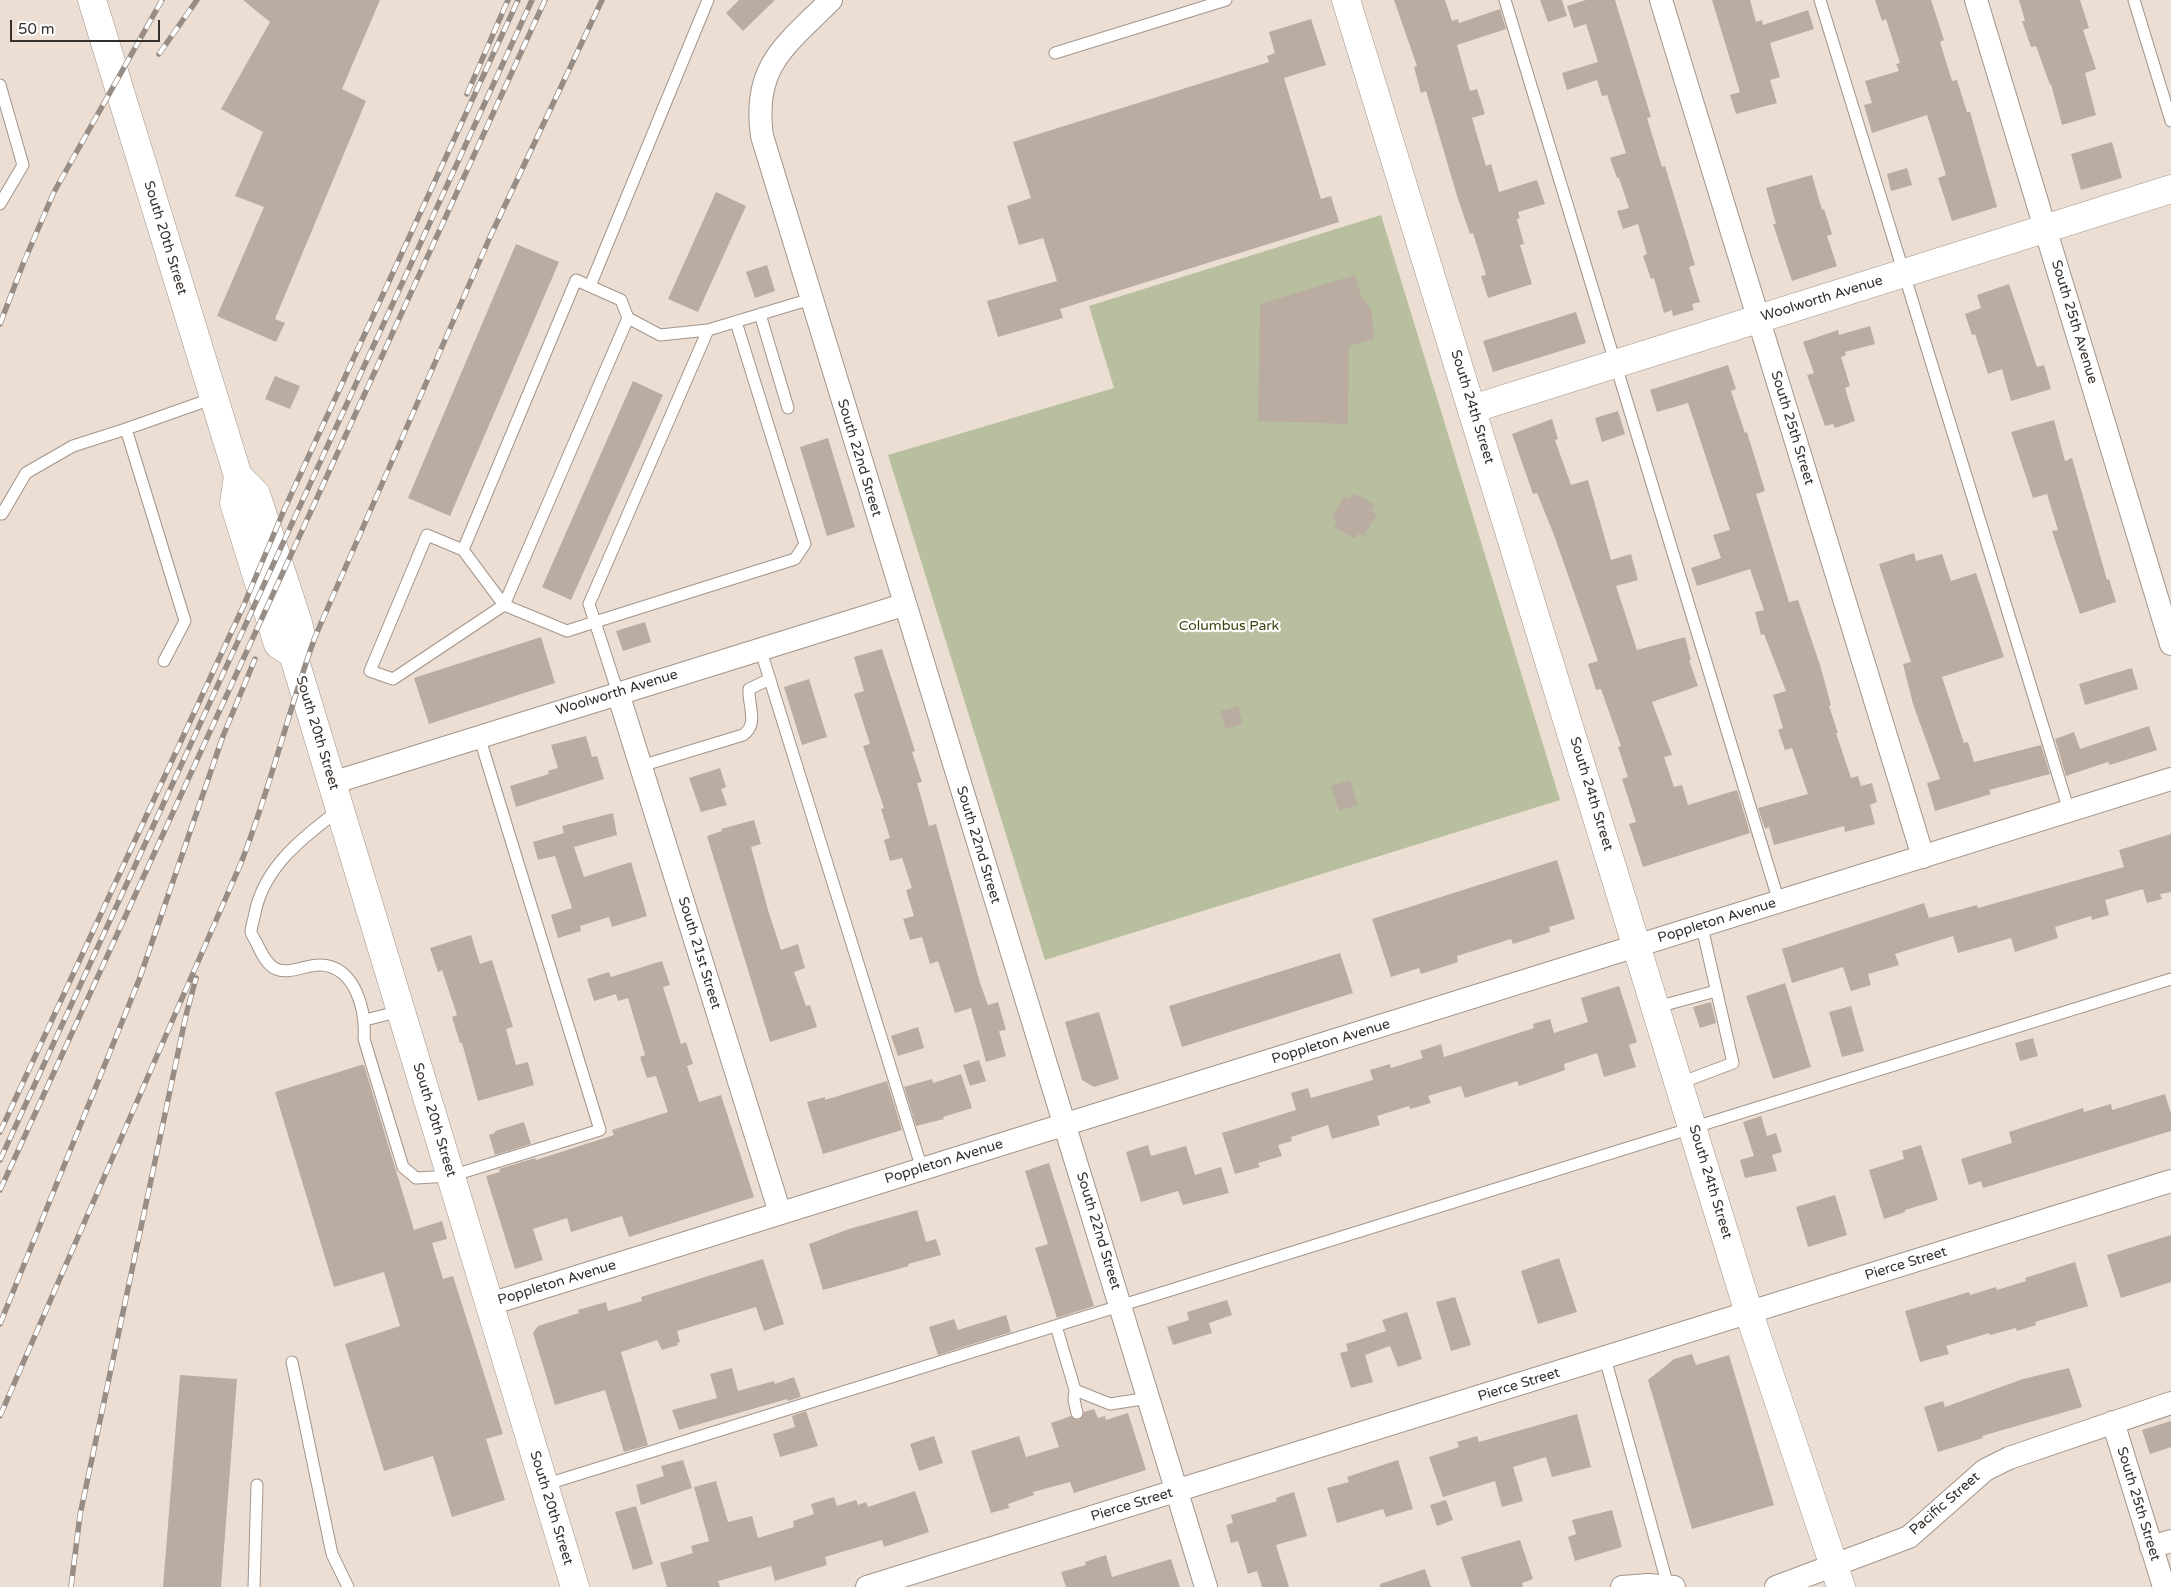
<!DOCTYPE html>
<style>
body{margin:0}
#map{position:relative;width:2171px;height:1587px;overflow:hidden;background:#edded3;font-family:"Varela Round",sans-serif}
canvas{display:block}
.scale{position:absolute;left:10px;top:20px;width:150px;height:22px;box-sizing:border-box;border:2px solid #36302c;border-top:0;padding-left:6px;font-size:15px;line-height:18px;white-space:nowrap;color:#36302c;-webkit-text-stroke:4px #fff;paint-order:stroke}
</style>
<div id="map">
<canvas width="2171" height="1587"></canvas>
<div class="scale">50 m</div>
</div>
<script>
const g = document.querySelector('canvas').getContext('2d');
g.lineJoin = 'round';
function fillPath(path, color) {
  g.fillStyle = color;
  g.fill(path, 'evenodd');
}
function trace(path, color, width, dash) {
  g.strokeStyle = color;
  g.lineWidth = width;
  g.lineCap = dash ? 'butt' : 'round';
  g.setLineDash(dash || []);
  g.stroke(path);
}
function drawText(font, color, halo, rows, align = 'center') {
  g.font = font + ' "Varela Round",sans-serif';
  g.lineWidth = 4.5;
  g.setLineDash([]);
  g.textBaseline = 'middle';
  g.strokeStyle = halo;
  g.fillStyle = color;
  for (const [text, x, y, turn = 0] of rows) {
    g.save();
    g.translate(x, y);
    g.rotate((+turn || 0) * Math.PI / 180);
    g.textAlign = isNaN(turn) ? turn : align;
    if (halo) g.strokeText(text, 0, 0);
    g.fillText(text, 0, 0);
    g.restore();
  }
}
fillPath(new Path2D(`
 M1381 215 1560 800 1045 960 888 455 1114 388 1089 306Z`), '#b7bf9f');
fillPath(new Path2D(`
 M243 0H380L342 89 366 101 275 319 285 323 276 342 217 316 264 207 235 196 263 132 221 109 270 22Z
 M739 0H775L743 31 726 13Z
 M1394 0H1445L1452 21 1458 19 1459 23 1500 9 1506 29 1457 45 1470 91 1477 89 1485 114 1472 118 1486 166 1491 164 1499 192 1537 180 1545 204 1518 212 1520 218 1517 219 1524 244 1520 245 1532 284 1488 298 1481 276 1486 275 1473 233 1470 234 1458 199 1426 91 1421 93 1414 67 1417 66Z
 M1540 0H1562L1567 16 1548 22Z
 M1586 0H1615L1651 117 1647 118 1662 167 1665 166 1695 265 1689 267 1700 302 1692 304 1694 310 1673 316 1672 310 1664 313 1654 278 1651 279 1643 256 1647 254 1638 224 1623 229 1617 211 1629 208 1619 178H1617L1610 158 1626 153 1607 95 1602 96 1597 80 1567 90 1562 73 1598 62 1586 24 1574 28 1567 6Z
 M1712 0H1750L1756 22 1762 20 1763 25 1808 10 1814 29 1770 43 1780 77 1770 80 1777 103 1736 114 1730 95 1740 92Z
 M1875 0H1931L1944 40 1940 42 1952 81 1957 80 1967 112H1970L1997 207 1952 221 1938 178 1946 175 1927 115 1872 133 1864 105 1872 103 1865 81 1899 71 1896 64 1900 63 1886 19 1882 21Z
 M2019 0H2080L2089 28 2083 30 2096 69 2085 73 2096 115 2062 125 2051 84 2050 85 2036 46 2031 47 2022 21H2025Z
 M1311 19 1326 65 1284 78 1321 199 1331 196 1339 222 1060 309 1063 318 998 337 987 301 1057 281 1043 238 1019 245 1007 206 1031 198 1013 142 1269 62 1267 56 1275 53 1269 32Z
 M2112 142 2122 178 2081 190 2071 154Z
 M1907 168 1912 185 1891 191 1887 174Z
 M1812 175 1822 210 1824 209 1832 234 1827 236 1837 266 1792 281 1773 224H1776L1766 188Z
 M716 192 746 206 698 312 668 299Z
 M516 244 559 262 450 516 408 498Z
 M767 265 775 291 755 298 746 272Z
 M1355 275 1360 293 1372 312 1374 339 1349 346 1348 424 1258 421 1260 304Z
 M2009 284 2037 367 2044 365 2051 389 2011 401 2002 369 1988 374 1975 334 1972 335 1965 314 1981 308 1977 295Z
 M1576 312 1586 343 1493 372 1483 341Z
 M1870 326 1875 344 1845 352 1846 355 1841 357 1850 386 1845 388 1855 421 1835 428 1833 424 1825 426 1807 375 1814 373 1803 342 1838 330 1839 335Z
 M1728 365 1736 389 1731 391 1745 433 1747 432 1765 491 1756 494 1789 602 1798 600 1820 665 1831 705 1829 706 1838 733H1836L1851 778 1858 776 1861 786 1872 783 1877 802 1870 805 1875 824 1845 832 1844 826 1774 845 1769 827 1765 829 1758 808 1808 794 1792 748 1785 750 1778 730 1783 728 1773 695 1786 691 1764 634 1761 635 1755 612 1764 610 1750 569 1697 586 1691 568 1721 558 1713 535 1730 530 1688 403 1657 412 1650 390Z
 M275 376 300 386 290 409 265 399Z
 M633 381 663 395 571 600 542 587Z
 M1618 411 1625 434 1602 442 1595 418Z
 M1552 419 1558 439 1555 440 1571 485 1588 480 1611 560 1631 554 1638 580 1616 586 1637 650 1685 637 1691 660H1689L1698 686 1652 702 1672 755 1664 757 1674 787 1682 785 1688 805 1737 790 1750 833 1643 867 1629 824 1636 822 1622 779 1628 777 1618 747 1621 746 1601 689 1596 690 1588 664 1598 661 1554 535 1537 493 1533 494 1512 434Z
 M2054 420 2065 461 2072 458 2107 580 2109 579 2116 602 2080 614 2052 531 2058 530 2047 494 2033 498 2011 432Z
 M828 438 855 527 827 536 800 447Z
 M1354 493 1375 505 1371 511 1377 514 1364 536 1358 533 1355 539 1334 527 1337 521 1332 518 1344 496 1350 499Z
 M1914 553 1916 561 1942 554 1951 581 1976 573 2004 657 1942 677 1964 743 1968 742 1974 762 2041 745 2050 774 1989 790 1991 794 1935 811 1927 783 1940 779 1913 704 1903 664 1911 662 1879 564Z
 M645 622 651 642 623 651 616 631Z
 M541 637 555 683 429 724 414 678Z
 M882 649 915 751 912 752 922 782 917 783 929 826 936 824 980 983 988 1005 998 1002 1006 1030 999 1031 1006 1056 986 1062 971 1008 955 1013 938 961 930 964 922 937 910 940 903 919 914 916 906 890 912 888 902 858 890 861 884 840 890 838 881 809 884 808 863 746 870 744 854 694 864 691 854 657Z
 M2132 668 2138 689 2085 705 2079 684Z
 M809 679 827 737 802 745 784 687Z
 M1238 706 1243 724 1226 729 1220 711Z
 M2149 726 2157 750 2110 765 2108 762 2066 776 2055 739 2074 732 2080 749Z
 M586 736 592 757 597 756 604 779 516 807 510 786 549 774 548 771 558 768 551 745Z
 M720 768 726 787 721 789 727 805 701 812 689 778Z
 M1350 780 1358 805 1339 811 1331 786Z
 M613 813 617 835 574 847 584 877 631 862 647 916 612 927 609 917 580 926 581 931 558 938 551 915 572 908 555 856 538 860 533 842 564 833 562 826Z
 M754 820 761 844 751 847 768 910 781 950 798 944 805 968 794 972 806 1006 810 1005 817 1027 770 1042 707 836 722 831 721 829Z
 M2171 834V892L2160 894 2162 899 2147 903 2143 889 2105 900 2109 915 2092 920 2091 916 2055 927 2058 938 2015 952 2011 938 1958 953 1953 936 1895 954 1899 965 1868 974 1871 985 1851 991 1843 967 1792 983 1782 949 1924 903 1929 918 1977 905 1978 908 2124 867 2119 850Z
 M1557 860 1575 919 1549 927 1550 932 1513 944 1511 939 1457 956 1458 962 1421 974 1419 968 1391 977 1372 919Z
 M471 935 480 964 492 960 513 1027 506 1029 516 1065 528 1062 534 1085 478 1101 462 1043H460L452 1017 457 1015 442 970 438 972 430 948Z
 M1340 953 1353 993 1182 1047 1169 1006Z
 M662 961 670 985 663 987 681 1044 686 1042 693 1064 687 1066 699 1102 721 1095 754 1197 629 1237 622 1216 571 1232 567 1218 533 1229 543 1260 515 1269 486 1176 500 1172 499 1169 535 1158 536 1160 614 1135 612 1130 668 1112 656 1076 647 1078 640 1057 645 1055 628 998 618 1001 616 994 594 1001 587 979 609 972 611 977Z
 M1785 983 1811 1067 1773 1079 1746 996Z
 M1619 986 1637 1042 1629 1045 1636 1067 1604 1077 1597 1053 1564 1064 1565 1070 1519 1086 1517 1081 1465 1098 1461 1086 1428 1096 1431 1103 1410 1109 1409 1106 1377 1116 1380 1125 1360 1131 1332 1139 1328 1125 1291 1137 1292 1141 1278 1145 1282 1156 1258 1163 1260 1167 1235 1174 1222 1133 1296 1110 1291 1093 1308 1088 1311 1098 1373 1080 1370 1070 1390 1064 1391 1068 1423 1058 1420 1051 1441 1044 1444 1057 1534 1028 1533 1024 1550 1019 1554 1033 1588 1022 1581 998Z
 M1711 1002 1716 1023 1700 1028 1693 1007Z
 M1851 1006 1864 1051 1842 1057 1829 1012Z
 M1099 1012 1119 1079 1094 1087 1082 1080 1065 1022Z
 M918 1027 924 1048 898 1056 891 1036Z
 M2033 1038 2038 1056 2020 1061 2015 1043Z
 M979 1060 986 1081 970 1086 963 1065Z
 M361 1065H364L414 1230 442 1221 447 1239 432 1243 443 1279 453 1276 503 1434 486 1439 505 1500 452 1517 433 1456 384 1471 345 1344 400 1326 384 1272 334 1287 275 1092Z
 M961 1074 972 1108 943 1117 944 1119 916 1126 904 1087 932 1079 933 1083Z
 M887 1081 902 1130 823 1154 807 1102 825 1097V1100Z
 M2165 1094 2171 1114V1131L1983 1188 1981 1181 1969 1185 1961 1159 2012 1143 2009 1132 2083 1108 2084 1112 2111 1104 2112 1110Z
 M1761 1116 1767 1136 1776 1133 1782 1152 1772 1155 1777 1171 1745 1178 1740 1160 1754 1156 1743 1122Z
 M524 1122 531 1144 495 1155 489 1135 495 1133V1131Z
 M1148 1145 1151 1156 1186 1146 1195 1175 1221 1167 1229 1193 1183 1205 1178 1191 1141 1202 1126 1152Z
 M1921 1145 1938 1200 1905 1210V1212L1884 1219 1869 1170 1904 1159 1902 1151Z
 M1049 1163 1094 1306 1057 1318 1035 1248 1048 1244 1025 1171Z
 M1835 1195 1847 1235 1808 1247 1796 1207Z
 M917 1210 926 1242 936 1239 941 1255 908 1264 909 1266 823 1290 809 1244 849 1229Z
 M2171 1235V1282L2121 1298 2107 1255Z
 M1559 1258 1577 1312 1538 1324 1521 1271Z
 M763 1259 784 1324 764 1331 756 1307 677 1331 680 1342 677 1343 678 1345 662 1350 657 1340 621 1352 648 1445 624 1452 605 1390 555 1405 533 1333 538 1326 579 1313 578 1310 606 1302 608 1311 642 1301 641 1297Z
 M2075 1262 2088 1306 2035 1322 2036 1325 2017 1331 2016 1328 1990 1335 1989 1333 1946 1346 1949 1354 1920 1362 1905 1311 1969 1292 1970 1295 1996 1287 1997 1290 2026 1281 2025 1278Z
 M1455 1297 1471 1345 1451 1351 1436 1302Z
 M1227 1300 1232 1315 1209 1323 1212 1333 1173 1345 1167 1327 1189 1320 1187 1312Z
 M1407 1312 1422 1359 1398 1367 1390 1346 1365 1355 1373 1382 1351 1388 1340 1353 1348 1351 1346 1344 1386 1331 1382 1320Z
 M1006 1315 1011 1332 938 1355 929 1327 954 1319 958 1330Z
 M1692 1354 1696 1365 1729 1355 1774 1505 1692 1529 1648 1380 1674 1359Z
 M732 1368 738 1391 774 1381 775 1384 794 1377 801 1397 788 1401 787 1399 679 1430 672 1410 717 1398 710 1374Z
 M2069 1368 2082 1407 1982 1436 1983 1438 1938 1452 1924 1407 1943 1401 1945 1407 2023 1379Z
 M180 1375 237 1379 221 1587H163Z
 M1094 1409 1098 1418 1105 1416 1106 1420 1128 1413 1146 1470 1074 1493 1070 1482 1033 1492 1034 1495 1008 1504 1009 1508 991 1513 971 1451 1019 1436 1026 1457 1059 1447 1051 1423 1071 1416 1079 1420 1084 1412Z
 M806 1411 818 1446 780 1457 773 1434 795 1427 792 1416Z
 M1577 1414 1591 1467 1552 1477 1546 1457 1513 1467 1523 1501 1502 1507 1495 1481 1443 1497 1429 1457 1459 1447 1457 1442 1477 1436 1479 1442Z
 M2171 1421V1447L2150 1454 2142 1430Z
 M934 1436 943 1463 919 1471 910 1444Z
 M683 1460 692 1488 641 1505 636 1485 664 1476 661 1466Z
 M1398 1460 1413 1509 1386 1517 1383 1509 1337 1523 1327 1488 1349 1482 1347 1477Z
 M716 1481 728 1522 752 1516 758 1538 794 1527 793 1521 814 1514 811 1504 834 1497 837 1506 856 1500 858 1505 866 1502 868 1507 915 1491 929 1532 884 1547 882 1540 825 1557 827 1565 775 1581 771 1566 718 1581 720 1587H667L660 1563 693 1553 691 1546 709 1541 694 1487Z
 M1294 1492 1307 1536 1276 1545 1289 1587H1262L1257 1571 1248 1574 1238 1541 1231 1543 1226 1525 1233 1523 1231 1515 1277 1501 1276 1498Z
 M1446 1500 1453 1520 1437 1526 1430 1505Z
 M636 1506 653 1564 633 1570 615 1512Z
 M1612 1510 1622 1547 1575 1561 1568 1537 1576 1534 1572 1520Z
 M1520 1540 1533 1579 1522 1583 1523 1587H1471L1461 1557Z
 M1106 1555 1112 1577 1171 1559 1180 1587H1066L1061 1572 1086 1565 1085 1562Z
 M1425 1569 1431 1587H1380V1584Z`), '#bbaca2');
const lane = new Path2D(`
 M1505 0 1779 902
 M1820 0 2069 811
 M2134 0 2171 121
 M1055 53 1226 0
 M0 85 23 165 0 204
 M590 286 708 0
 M760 314 788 408
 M628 318 504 605 393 679 370 671 427 535 463 550 504 605 567 631 595 622 589 604 708 330
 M2 514 26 473 73 446 126 429
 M463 550 576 280 621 300 628 318 660 335 708 330 811 299
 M760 648 922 1169
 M164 661 185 621 126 429 214 398
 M618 693 595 622 795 559 805 544 736 322
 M641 766 743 735C759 724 748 706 749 689L770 679
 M339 810C303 837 264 867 255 913 254 919 251 927 251 932 252 936 256 941 258 946 262 954 267 965 276 969 290 975 307 964 321 965 356 967 366 1011 364 1039L403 1167 416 1178 451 1176 600 1130 479 736
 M1657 1007 1716 991
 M365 1020 401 1011
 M1680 1083 1733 1063 1702 927
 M1056 1326 1075 1390 1110 1404 1149 1398
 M1605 1358 1668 1586
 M292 1362 332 1554 348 1587
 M1075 1390 1074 1400 1077 1413
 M544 1485 2171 979
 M254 1587 257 1485`);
const street = new Path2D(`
 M831 0C786 45 752 66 762 136 908 620 1060 1103 1206 1587
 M1661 0 1923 857
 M1976 0 2171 644
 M618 693 780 1213
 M332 783 903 605
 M490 1304 2171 779
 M2113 1422 2164 1587
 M2151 1547 2171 1541
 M867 1587 2171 1181
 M1622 1587 1648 1585 1674 1587
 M1776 1587 1909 1537 1985 1470 2009 1458 2171 1403`);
const secondary = new Path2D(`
 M92 0 238 476 234 503 278 644 293 654 575 1587
 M1346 0 1749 1313 1841 1587
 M1472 409 2171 189
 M238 476 256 494 298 623 301 636 293 654`);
trace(lane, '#a3948a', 13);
trace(street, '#a3948a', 24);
trace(secondary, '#a3948a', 29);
trace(lane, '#fff', 11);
trace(street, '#fff', 22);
trace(secondary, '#fff', 28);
const rail = new Path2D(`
 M159 54 197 0
 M467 94 508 0
 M0 324 23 264 54 192 162 0
 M0 1132 243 607 284 510 518 0
 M0 1160 532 0
 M0 1190 545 0
 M0 1324 139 980 223 736 255 659
 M0 1416 241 863C270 789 288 712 315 637L490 237 602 0
 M71 1587 80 1515 186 1015 196 978`);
trace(rail, '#988d85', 5.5);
trace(rail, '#fff', 4, [11]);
drawText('14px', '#36302c', '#fff', [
 ["South 20th Street",165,238,73],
 ["Woolworth Avenue",1822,299,-17],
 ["South 25th Avenue",2074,322,73],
 ["South 24th Street",1472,407,73],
 ["South 25th Street",1792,428,73],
 ["South 22nd Street",859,458,73],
 ["Woolworth Avenue",617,693,-17],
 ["South 20th Street",317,733,73],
 ["South 24th Street",1591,794,73],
 ["South 22nd Street",978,845,73],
 ["Poppleton Avenue",1717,921,-17],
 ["South 21st Street",699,953,73],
 ["Poppleton Avenue",1331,1042,-17],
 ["South 20th Street",434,1120,73],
 ["Poppleton Avenue",944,1162,-17],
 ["South 24th Street",1710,1182,73],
 ["South 22nd Street",1098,1231,73],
 ["Pierce Street",1906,1264,-17],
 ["Poppleton Avenue",557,1283,-17],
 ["Pierce Street",1519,1385,-17],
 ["Pacific Street",1945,1504,-41],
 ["South 25th Street",2138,1504,73],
 ["Pierce Street",1132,1505,-17],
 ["South 20th Street",551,1508,73]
]);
drawText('14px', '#3a430a', '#fff', [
 ["Columbus Park",1229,626]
]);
</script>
